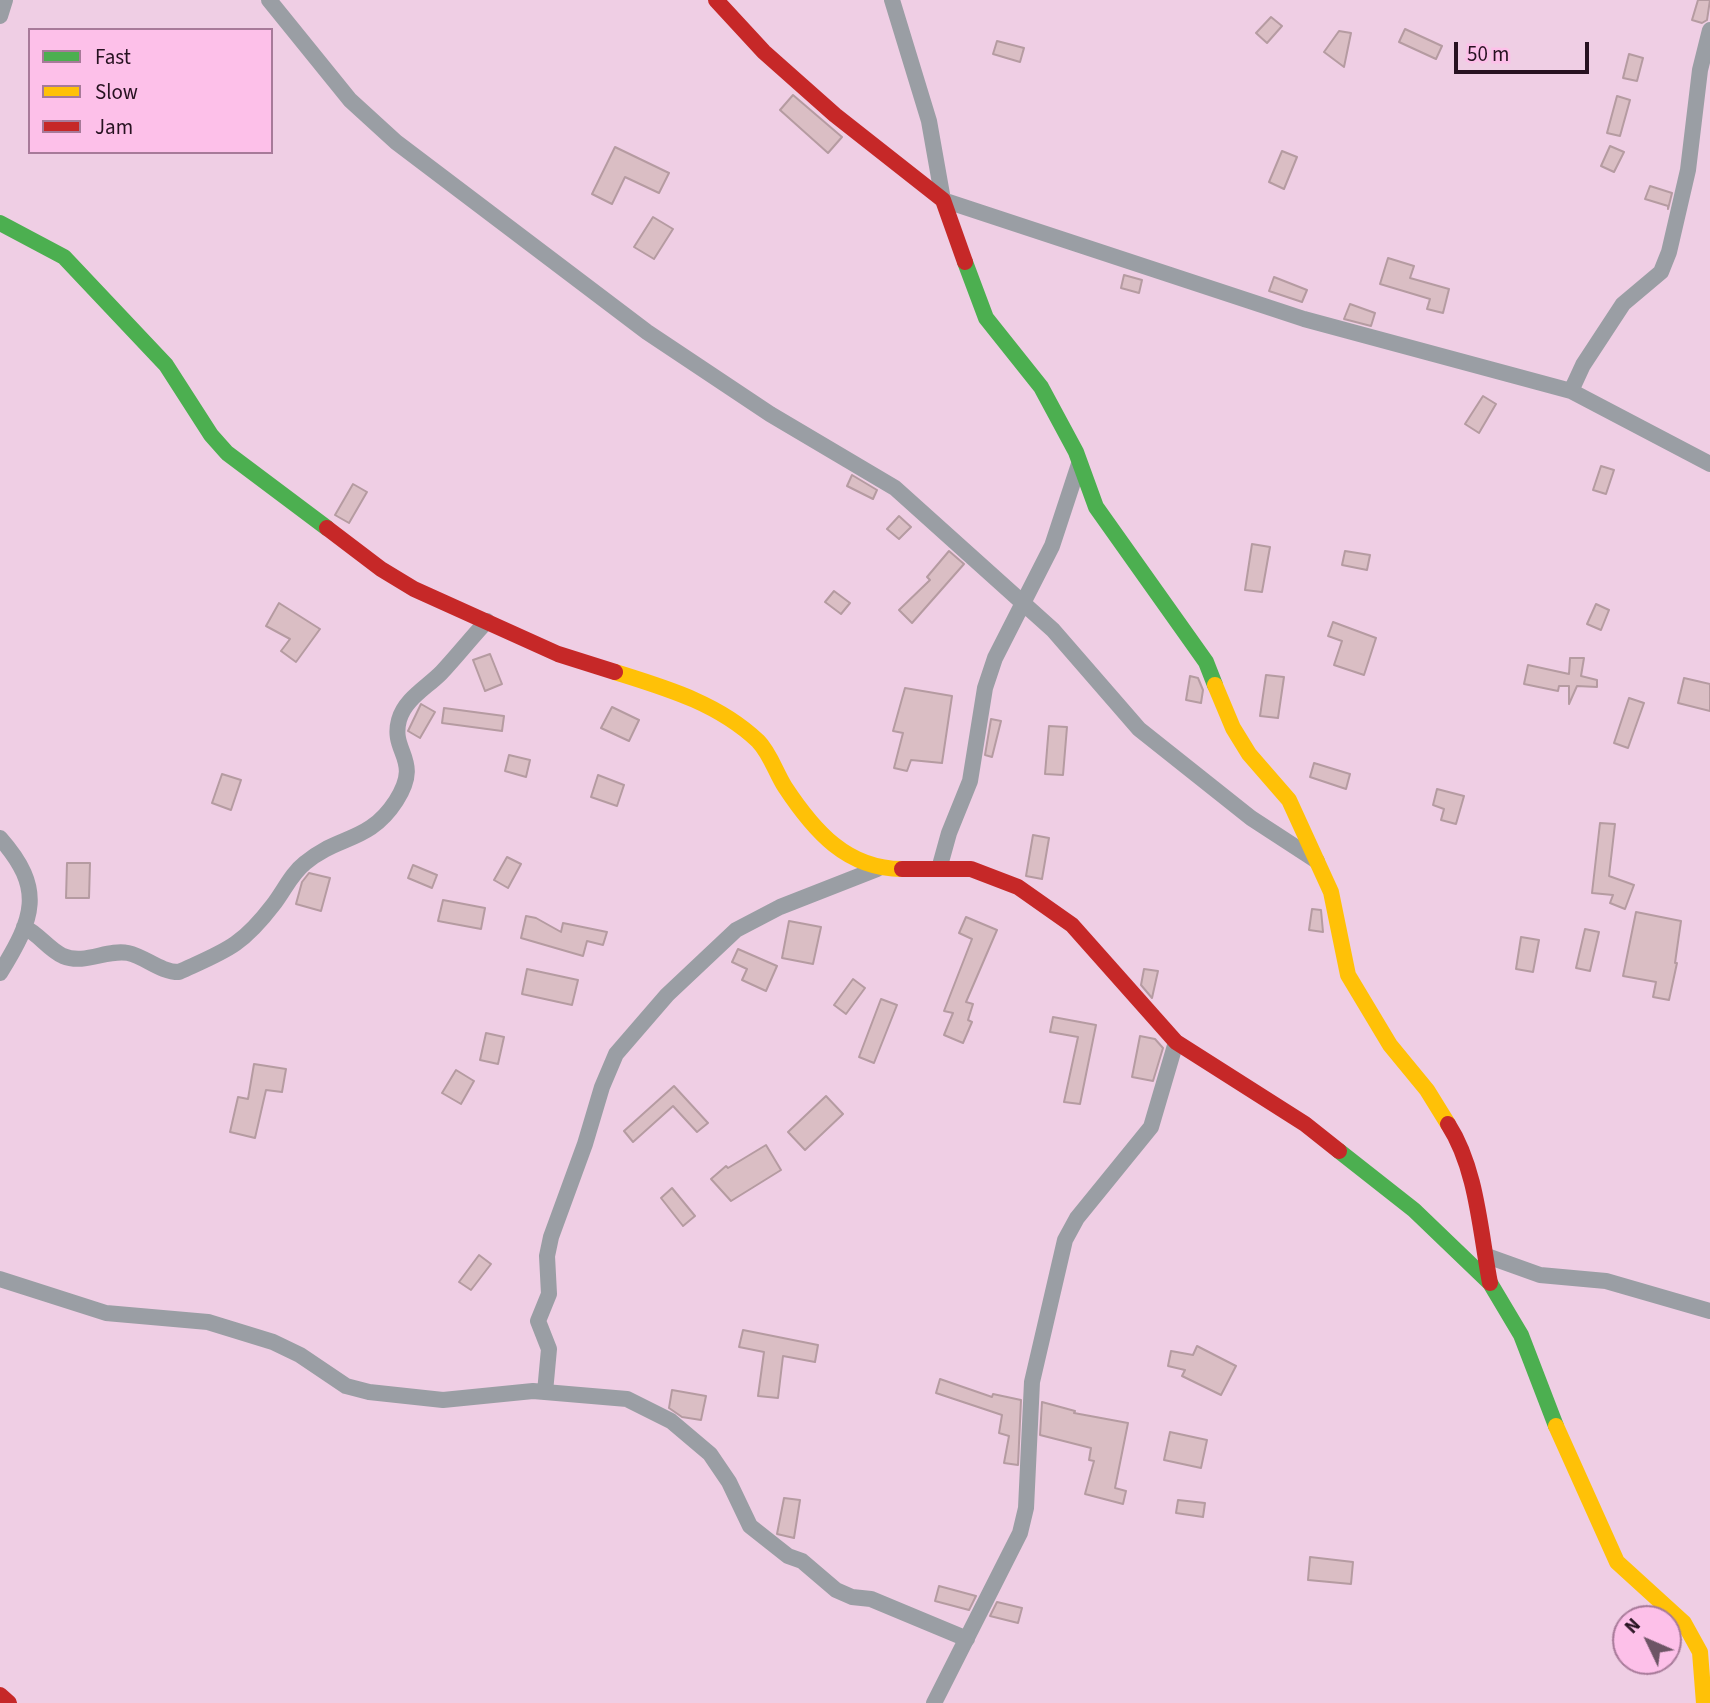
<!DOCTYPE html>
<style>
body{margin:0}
#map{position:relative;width:1710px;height:1703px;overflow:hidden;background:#efcee4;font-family:"Source Sans 3",sans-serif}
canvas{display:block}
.legend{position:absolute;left:28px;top:28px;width:245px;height:126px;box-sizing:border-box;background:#fdc0e9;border:2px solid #a77a99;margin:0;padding:9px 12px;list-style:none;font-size:21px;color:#271221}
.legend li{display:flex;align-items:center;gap:14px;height:35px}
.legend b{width:35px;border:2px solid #a77a99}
.north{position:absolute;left:1612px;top:1605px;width:70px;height:70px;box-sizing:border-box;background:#fdc0e9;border:2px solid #a77a99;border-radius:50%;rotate:314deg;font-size:19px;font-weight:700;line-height:28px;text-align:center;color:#271221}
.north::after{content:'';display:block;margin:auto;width:24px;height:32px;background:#6d5465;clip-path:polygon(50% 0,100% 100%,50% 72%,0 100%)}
.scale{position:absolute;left:1454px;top:42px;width:135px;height:32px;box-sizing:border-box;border:4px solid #271221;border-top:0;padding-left:9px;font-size:21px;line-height:24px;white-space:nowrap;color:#271221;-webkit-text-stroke:5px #fdc0e9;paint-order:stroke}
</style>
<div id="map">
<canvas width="1710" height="1703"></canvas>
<ul class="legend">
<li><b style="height:9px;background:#4caf50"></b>Fast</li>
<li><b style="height:9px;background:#ffc107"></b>Slow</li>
<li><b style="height:9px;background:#c62828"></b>Jam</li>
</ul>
<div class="north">N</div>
<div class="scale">50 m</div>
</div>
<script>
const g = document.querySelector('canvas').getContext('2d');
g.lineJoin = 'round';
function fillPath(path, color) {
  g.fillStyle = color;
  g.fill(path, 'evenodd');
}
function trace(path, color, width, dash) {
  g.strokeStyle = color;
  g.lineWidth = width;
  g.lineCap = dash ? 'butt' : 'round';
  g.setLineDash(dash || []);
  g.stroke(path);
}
const building = new Path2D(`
 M1698 0H1710L1707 20 1702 23 1692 20Z
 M1271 17 1282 26 1267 43 1256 33Z
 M1405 29 1442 46 1436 59 1399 42Z
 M1339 31 1351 33 1344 67 1324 52Z
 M997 41 1024 48 1020 62 993 54Z
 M1629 54 1643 58 1637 81 1623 78Z
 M793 95 842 137 828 153 780 110Z
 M1617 96 1630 100 1620 136 1607 133Z
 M1610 146 1624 152 1614 172 1601 166Z
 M615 147 669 173 659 193 625 177 612 204 592 194Z
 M1282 151 1297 157 1284 189 1269 182Z
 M1650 186 1672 193 1668 209V206L1645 199Z
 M653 217 673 229 654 259 634 247Z
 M1388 258 1414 266 1410 278 1449 289 1443 313 1427 309 1430 299 1380 284Z
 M1124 275 1142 280 1139 293 1121 288Z
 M1274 277 1307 290 1302 302 1269 291Z
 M1350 304 1375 313 1371 326 1344 319Z
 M1483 396 1496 404 1479 433 1465 424Z
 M1601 466 1614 470 1606 494 1593 490Z
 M852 475 877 490 873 499 847 486Z
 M353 484 367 492 349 523 335 515Z
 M899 516 911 527 899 539 887 529Z
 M1252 544 1270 547 1262 592 1245 590Z
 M949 551 964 564 912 623 899 610 930 580 927 577Z
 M1345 551 1370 555 1367 570 1342 565Z
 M834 591 850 603 841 614 825 602Z
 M279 603 320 629 296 662 281 651 290 639 266 626Z
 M1596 604 1609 610 1601 630 1587 624Z
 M1333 622 1376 638 1364 675 1334 665 1342 641 1328 636Z
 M490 654 502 684 485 691 473 660Z
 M1570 658H1584L1581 676 1597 680V687L1577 686 1569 704V686H1559L1558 691 1524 684 1528 665 1569 674Z
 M1266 675 1284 677 1278 718 1260 716Z
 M1190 676 1198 678 1203 690 1201 703 1186 700Z
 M1684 678 1710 684V711L1678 703Z
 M905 688 952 696 942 763 911 760 907 771 894 768 903 733 893 731Z
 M1629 698 1644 703 1628 748 1614 743Z
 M421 704 435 712 420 738 408 731Z
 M612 707 639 720 629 741 601 728Z
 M444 708 504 716 502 731 442 723Z
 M991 719 1001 721 992 757 985 755Z
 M1049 726 1067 727 1063 775 1045 774Z
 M509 755 530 760 526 777 505 771Z
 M1314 763 1350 774 1346 789 1310 777Z
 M222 774 241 780 231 810 212 803Z
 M598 775 624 785 617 806 591 797Z
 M1437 789 1464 796 1456 824 1441 820 1444 809 1433 805Z
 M1600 823 1615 824 1609 876 1634 885 1625 909 1610 903 1613 895 1592 893Z
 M1033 835 1049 838 1042 879 1026 876Z
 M507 857 521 864 508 888 494 880Z
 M67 863H90L89 898H66Z
 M413 865 437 875 432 888 408 878Z
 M309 873 330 878 321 911 296 904 302 882Z
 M443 900 485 908 481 929 438 921Z
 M1312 909 1321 910 1323 932 1309 930Z
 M1636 912 1681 921 1675 963H1677L1669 1000 1653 997 1656 982 1623 976Z
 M526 916 536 918 561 932 563 923 607 932 603 945 587 941 583 956 521 938Z
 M966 917 997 930 966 1002 973 1004 968 1020 972 1022 963 1043 944 1035 953 1013 944 1011 972 939 959 933Z
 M789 921 821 927 813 964 782 958Z
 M1585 929 1599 932 1590 971 1576 968Z
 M1521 937 1539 940 1533 972 1516 969Z
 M738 949 777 966 766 991 742 980 747 969 732 962Z
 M527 969 578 980 572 1005 522 994Z
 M1144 969 1158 971 1152 998 1141 985Z
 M853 979 865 988 846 1014 834 1005Z
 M881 999 897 1005 874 1063 859 1057Z
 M1053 1017 1096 1025 1080 1104 1064 1102 1078 1037 1050 1032Z
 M486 1033 504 1037 498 1064 480 1060Z
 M1140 1036 1155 1039 1163 1048 1153 1081 1132 1077Z
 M254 1064 286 1069 282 1092 266 1090 255 1138 230 1132 238 1097 248 1099Z
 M456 1070 474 1081 461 1104 442 1093Z
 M674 1086 708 1123 697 1132 673 1106 633 1142 624 1131Z
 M826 1096 843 1114 805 1150 788 1132Z
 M766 1145 781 1170 731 1201 711 1179 726 1166 728 1168Z
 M672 1188 695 1216 683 1226 661 1198Z
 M479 1255 491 1264 471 1290 459 1282Z
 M743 1330 818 1345 815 1362 783 1356 778 1398 758 1396 764 1352 739 1347Z
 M1197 1346 1236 1366 1221 1395 1182 1376 1185 1370 1168 1366 1171 1351 1193 1355Z
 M940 1379 992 1397 993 1394 1021 1400 1018 1465 1004 1463 1009 1436 999 1433 1002 1415 936 1393Z
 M672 1390 706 1396 701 1420 682 1417 669 1408Z
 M1042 1402 1075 1411 1074 1413 1128 1423 1115 1488 1126 1491 1123 1504 1085 1494 1094 1461 1089 1460 1091 1448 1040 1435Z
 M1170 1432 1207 1440 1201 1468 1164 1460Z
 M784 1498 800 1500 794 1538 777 1534Z
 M1178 1500 1205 1503 1203 1517 1176 1513Z
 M1310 1557 1353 1562 1351 1584 1308 1580Z
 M939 1586 976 1596 969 1610 935 1601Z
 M997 1602 1022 1608 1018 1623 990 1616Z`);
fillPath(building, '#dabec4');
trace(building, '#b59ba1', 2);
trace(new Path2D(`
 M269 0 350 100 396 142 647 332 770 414 895 488 1053 630 1139 729 1251 818 1317 861
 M892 0 929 121 943 200 1304 319 1571 391 1710 464
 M0 16 5 0
 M1571 391 1583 365 1623 304 1661 272 1669 252 1688 170 1700 70 1710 30
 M0 838C45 889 34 918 0 973
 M939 869 949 833 970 781 985 688 995 658 1052 546 1079 464
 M24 927C39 934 48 949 63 956 85 965 107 949 128 953 146 957 160 972 179 972 225 951 241 947 273 905 284 891 291 874 305 863 338 835 369 843 396 801 423 759 390 753 399 720 405 699 426 688 441 673 457 656 471 638 487 621
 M1487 1256 1540 1275 1606 1281 1710 1311
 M0 1279 106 1313 208 1322 273 1342 300 1355 346 1386 369 1392 443 1400 533 1391 627 1399 671 1421 710 1454 729 1482 750 1526 788 1556 802 1561 836 1590 852 1597 871 1599 967 1639
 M545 1392 549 1349 538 1321 549 1294 547 1256 551 1237 585 1144 602 1087 616 1054 667 995 736 930 780 907 877 869
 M934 1703 1020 1533 1026 1508 1032 1382 1065 1240 1077 1218 1151 1127 1176 1042`), '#9a9ea4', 16);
trace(new Path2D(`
 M0 223 64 257 166 365 211 435 227 453 327 528
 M965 262 986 318 1041 387 1076 452 1096 507 1206 662 1215 685
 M1339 1151 1414 1210 1490 1283 1521 1335 1556 1426`), '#4caf50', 16);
trace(new Path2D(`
 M615 672C666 688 718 703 758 741 770 753 776 773 785 787 814 831 847 869 902 869
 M1215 685 1233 728 1249 754 1289 800 1331 892 1348 975 1390 1045 1427 1090 1448 1124
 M1556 1426 1617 1562 1684 1623 1700 1652 1704 1703`), '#ffc107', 16);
trace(new Path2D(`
 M716 0 764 52 835 115 943 200 965 262
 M327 528 381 569 414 589 558 654 615 672
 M902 869H971L1018 887 1072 925 1176 1042 1305 1124 1339 1151
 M1448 1124C1477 1169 1480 1231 1490 1283
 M0 1695 9 1703`), '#c62828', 16);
</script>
